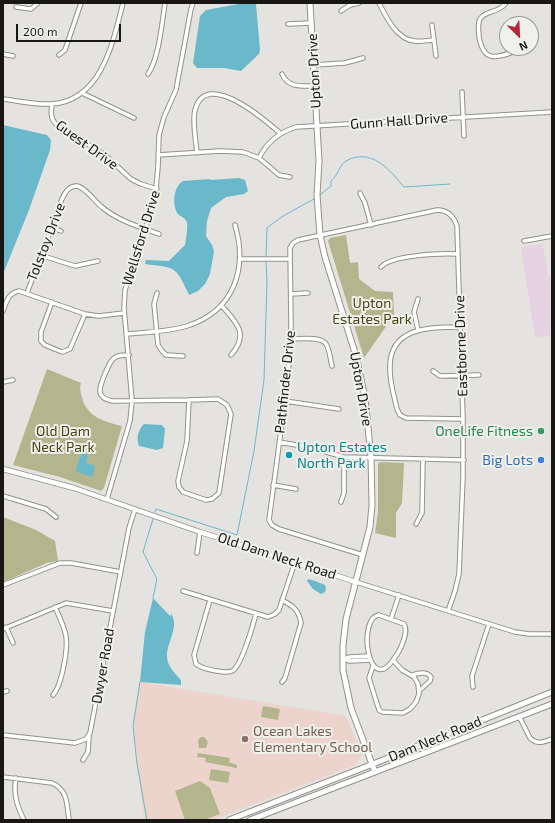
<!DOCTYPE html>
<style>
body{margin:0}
#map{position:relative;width:555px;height:823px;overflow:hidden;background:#e4e3df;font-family:"Exo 2",sans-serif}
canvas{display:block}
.frame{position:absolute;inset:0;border:4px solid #181716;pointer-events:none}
.north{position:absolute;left:499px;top:16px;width:40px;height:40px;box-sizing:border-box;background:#f1f1ec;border:1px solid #9a9a96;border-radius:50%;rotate:156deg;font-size:11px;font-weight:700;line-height:16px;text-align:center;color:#181716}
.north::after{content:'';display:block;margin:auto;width:14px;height:18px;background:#b62438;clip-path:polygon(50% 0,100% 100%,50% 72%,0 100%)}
.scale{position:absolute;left:16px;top:24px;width:105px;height:18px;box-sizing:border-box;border:2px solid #181716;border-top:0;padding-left:5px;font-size:12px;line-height:14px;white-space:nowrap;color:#181716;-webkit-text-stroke:3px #f1f1ec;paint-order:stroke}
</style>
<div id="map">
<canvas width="555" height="823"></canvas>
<div class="frame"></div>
<div class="north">N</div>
<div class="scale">200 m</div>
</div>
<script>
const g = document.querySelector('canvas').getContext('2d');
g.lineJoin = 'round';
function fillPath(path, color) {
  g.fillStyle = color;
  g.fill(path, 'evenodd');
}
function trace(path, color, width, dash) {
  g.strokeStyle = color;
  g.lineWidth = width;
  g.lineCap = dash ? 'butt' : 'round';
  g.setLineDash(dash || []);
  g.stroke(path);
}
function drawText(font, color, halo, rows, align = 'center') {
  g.font = font + ' "Exo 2",sans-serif';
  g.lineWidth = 4;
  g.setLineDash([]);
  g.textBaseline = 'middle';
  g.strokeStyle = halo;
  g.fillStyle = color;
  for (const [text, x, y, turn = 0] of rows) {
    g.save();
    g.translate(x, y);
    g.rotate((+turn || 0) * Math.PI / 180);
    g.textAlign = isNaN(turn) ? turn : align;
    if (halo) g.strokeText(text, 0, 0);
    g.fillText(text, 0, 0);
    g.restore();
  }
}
fillPath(new Path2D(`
 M543 244 548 276H552V335L535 338 521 247Z`), '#e5d3e4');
fillPath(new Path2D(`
 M140 682 346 716 362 755 355 765 213 820H144L133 726Z`), '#ecd3cc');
fillPath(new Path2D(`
 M346 235 350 263 358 262 359 279 375 291 393 292 394 315 364 358 328 241 330 238Z
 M47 369 81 383C79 389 81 393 82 398 87 417 105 422 122 426L104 488 101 491 60 477 13 465Z
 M380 462 404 463 402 503 396 513V538L375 533 378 511V464Z
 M3 517 36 530 55 541 58 561 47 563 3 582Z
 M263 706 280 709 278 720 261 717Z
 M201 737H204L208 742 206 748H199L198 740Z
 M198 753 230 758 229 762 237 765V768L205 762 206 758 197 757Z
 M211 769 230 772 228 783 209 780Z
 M200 781 210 788 220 814 204 820H185L175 791Z`), '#b3b58c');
fillPath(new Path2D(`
 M244 3 256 4 260 50 259 54 241 71 224 68H197L193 63 200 16 206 10Z
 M3 125 47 135 51 140 50 150 29 210 3 274Z
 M239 178 245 180 248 191 244 194 226 197 211 208 207 221 206 236 212 245 214 251 210 274 205 284 198 291 189 295C175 265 176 268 145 264L146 260 169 261 185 245C186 239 188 228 187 223 186 218 181 217 178 214 172 206 173 187 183 181L210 179V180Z
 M144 424 162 425 165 429 163 448 157 450 139 446C136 438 138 430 144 424Z
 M82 453 88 455 86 463 95 466 92 477 75 471Z
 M308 579 315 581 325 585 326 588 325 592 321 594 313 589 307 581Z
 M153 598 170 616 171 614C180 627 166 643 167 657 167 666 176 674 181 680V685L140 682 145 632Z`), '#69b9ca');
trace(new Path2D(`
 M320 195 331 186V181C338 176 339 165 346 161 371 147 390 170 404 187L450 184
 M266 256 267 228 283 216 314 199
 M155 512 156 509 237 535 254 451 264 380 267 281 266 262
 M153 519 143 552 157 579 153 598
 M140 682 133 726 137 764 147 820`), '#69b9ca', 1);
const minor = new Path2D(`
 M379 3C386 17 397 40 415 41 421 42 428 40 434 40
 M506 3C498 14 485 10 480 19 477 24 479 31 479 37 484 63 496 58 516 51
 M16 7 31 9 38 3
 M341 11 350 5 359 3
 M288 24 311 23
 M432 25 436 56
 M3 54 13 56
 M59 55 65 50 81 3
 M314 65 345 63 363 58
 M148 74C159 58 162 23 165 3
 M282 74C288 88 302 86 315 86
 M462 92 464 136
 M82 93 134 118
 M3 99C19 101 36 105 52 104 102 100 113 42 123 3
 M52 104C51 112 50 119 57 125L105 155 131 179 141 184 157 189
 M197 153C196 141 192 122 195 110 206 68 265 120 280 133
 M158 155 220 151 243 152 259 158 279 175 290 177
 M259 158C267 142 280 132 296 127L552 112
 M360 193 365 203 371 225
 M51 227 61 231
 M524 241 552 236
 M40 255 75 266 98 261
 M240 259H290
 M381 267C391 255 442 253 458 254
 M27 293 62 199C65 192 69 185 77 186 85 187 96 203 103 208 119 221 140 227 159 234
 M157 293 154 304 158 345 162 351 166 355 183 356
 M291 294 308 293
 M52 302 41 332V341L45 345 62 352 70 349 85 314
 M221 305C236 322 250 334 231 355
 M3 311C6 303 8 293 19 291L85 314 99 316 124 313
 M460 327C429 327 388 327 390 370 390 383 394 396 397 409L400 415 406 418 463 419
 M418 330 414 312 418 299
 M127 334C146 332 168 332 187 326 234 311 248 269 235 225
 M291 339C299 339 321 336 326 344 330 350 330 359 332 366
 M129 355C123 355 117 355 113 359 109 363 99 386 100 392 101 398 107 400 112 401L189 400
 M433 371 440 376 479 375
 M3 382 13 380
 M218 399 227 405 231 414 219 493 212 499 206 500 183 492 179 487 178 481 187 441 189 400Z
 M285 401 339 409
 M279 442 308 447 344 457 464 460
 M273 485 296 489
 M3 496 46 509 56 517
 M107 499 130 421 132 401 124 308 125 290 155 199 158 167 159 135 164 117 176 90 191 9 193 3
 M341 502 344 493V457
 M416 524 422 513 423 459
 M197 553 200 532
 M363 555 279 529 272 525 269 520 288 378 291 326 290 248 293 243 298 240 437 210C448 210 454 217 457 226L463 419V477L459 574 455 591 448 611
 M356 582 515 632 529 634H552
 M3 585 60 563H71L121 572
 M183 591 268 617 275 614 279 610 295 562
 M210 600 194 655 196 664C203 669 210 670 217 671 222 672 228 673 232 671 241 667 253 625 256 614
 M282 600C293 606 299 610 301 623L285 678 282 682
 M379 615 404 624C408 630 404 640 401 647 399 652 396 656 393 660 368 696 357 618 379 615Z
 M391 619 399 595
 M6 627 13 643
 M3 629 66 603 113 611
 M343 659 350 661 370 660
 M343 659 350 657 369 656
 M373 666 369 678 379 710 382 712 403 713 410 709 416 702 419 694 418 684 414 677 402 670 393 660
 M412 675C418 673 427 671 431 677L430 681 419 691
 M473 687 472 676 489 624
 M3 692 7 691
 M53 695C62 685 68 649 66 636 64 626 59 616 55 607
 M519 716 530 738C537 745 543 742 552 739
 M3 735 75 743 86 739 90 733 129 528 135 509
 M83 760 88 752 89 736
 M3 777 52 783C68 790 67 805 69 820
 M16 778C13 794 17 806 24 820`);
const tertiary = new Path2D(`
 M3 469 74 488 200 532 356 582`);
const secondary = new Path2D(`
 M310 3 319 161 317 195 320 235 325 257 356 356 365 398 371 457 372 505 370 527 346 619 343 645V670L351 708 375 772
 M229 820 373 764 552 692
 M250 820 552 704`);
trace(minor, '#92918d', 5.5);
trace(tertiary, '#92918d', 6);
trace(secondary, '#92918d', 7);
trace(minor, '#fff', 3.5);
trace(tertiary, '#fff', 4.5);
trace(secondary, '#fff', 5);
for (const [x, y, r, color] of [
 [541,431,4,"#2e9e5b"],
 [289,455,4,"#0f9aa8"],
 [541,460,4,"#3f7fe0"],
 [245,739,4,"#8d6e63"]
]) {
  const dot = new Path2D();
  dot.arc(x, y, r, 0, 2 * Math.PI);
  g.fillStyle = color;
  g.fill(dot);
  trace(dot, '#f1f1ec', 1.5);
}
drawText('14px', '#181716', '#f1f1ec', [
 ["Upton Drive",314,71,-93],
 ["Gunn Hall Drive",399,121,-4],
 ["Guest Drive",87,145,36],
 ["Wellsford Drive",141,238,-73],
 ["Tolstoy Drive",46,242,-69],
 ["Eastborne Drive",461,346,-92],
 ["Pathfinder Drive",285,382,-84],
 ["Upton Drive",361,389,80],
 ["Old Dam Neck Road",277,556,18],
 ["Dwyer Road",103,666,-80],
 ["Dam Neck Road",435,739,-22]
]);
drawText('14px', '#454717', '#f1f1ec', [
 ["Upton",372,303],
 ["Estates Park",372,319],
 ["Old Dam",63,431],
 ["Neck Park",63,447]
]);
drawText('14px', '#27864d', '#f1f1ec', [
 ["OneLife Fitness",533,431]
], 'right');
drawText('14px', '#0d838f', '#f1f1ec', [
 ["Upton Estates",297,447],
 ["North Park",297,463]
], 'left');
drawText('14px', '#366cbe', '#f1f1ec', [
 ["Big Lots",533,460]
], 'right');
drawText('14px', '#785e54', '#f1f1ec', [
 ["Ocean Lakes",253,731],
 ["Elementary School",253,747]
], 'left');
</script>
